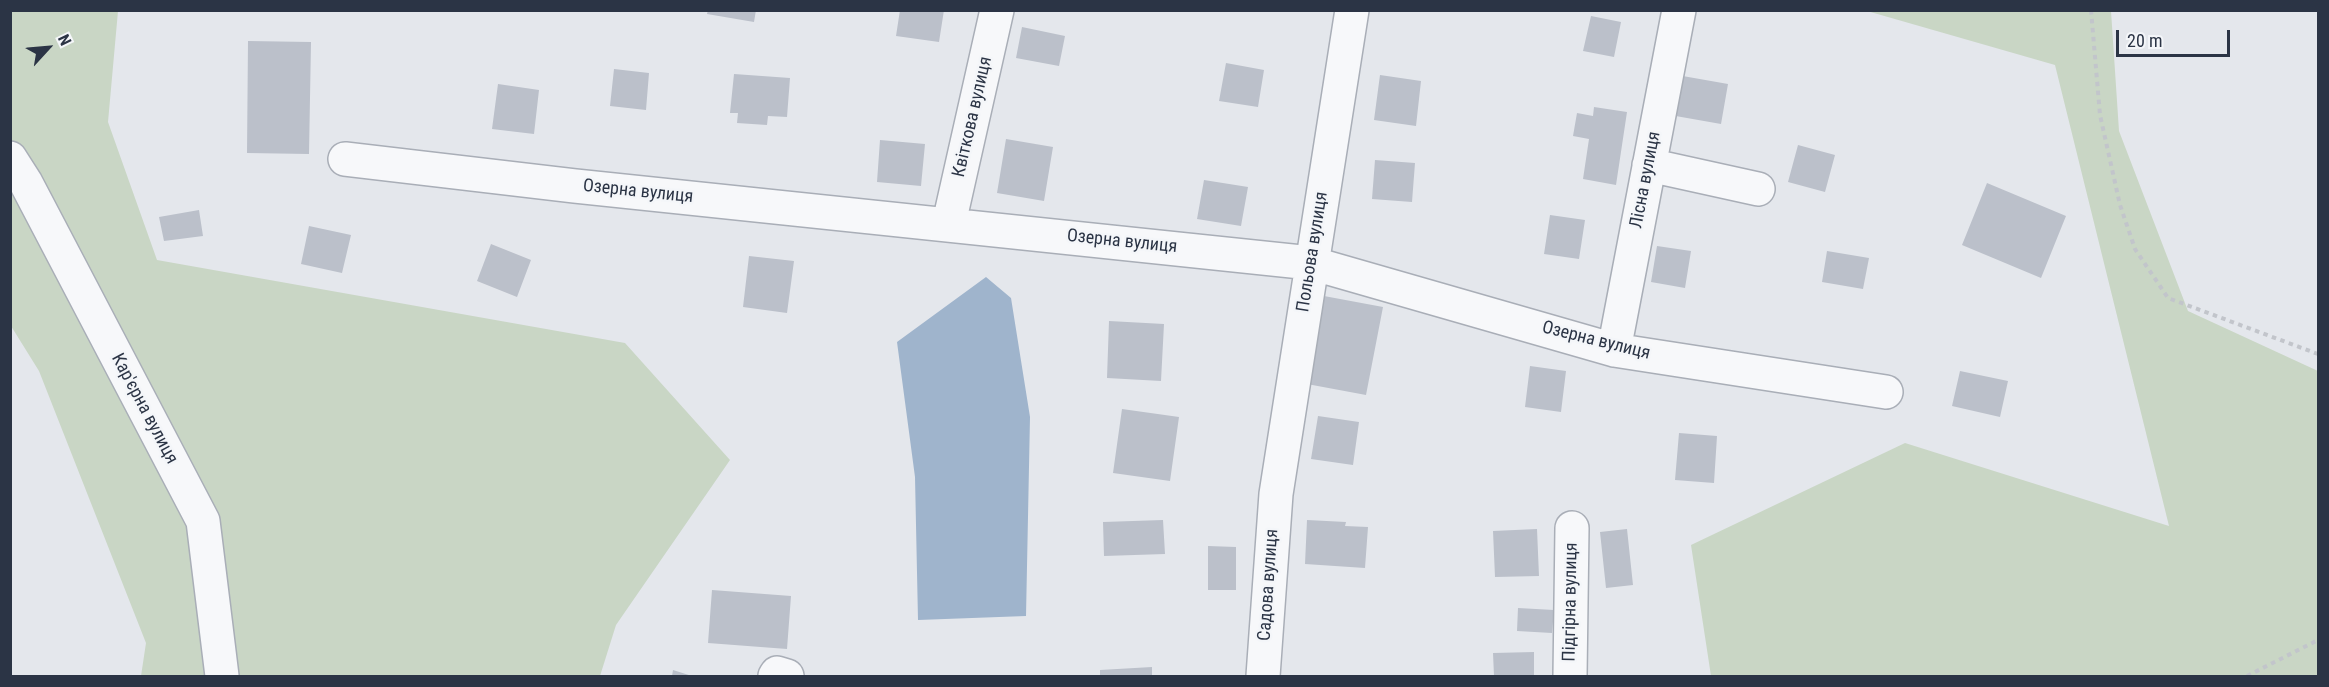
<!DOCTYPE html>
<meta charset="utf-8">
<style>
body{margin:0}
#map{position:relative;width:2329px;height:687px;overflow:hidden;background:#e4e7ec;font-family:"Roboto Condensed",sans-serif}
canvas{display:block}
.frame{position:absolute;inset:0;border:12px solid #2b3445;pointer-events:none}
.north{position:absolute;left:18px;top:18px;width:60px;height:60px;-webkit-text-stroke:4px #f4f6f9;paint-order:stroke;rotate:64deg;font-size:16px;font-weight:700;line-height:24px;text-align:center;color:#2b3445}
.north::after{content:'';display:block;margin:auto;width:21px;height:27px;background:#2b3445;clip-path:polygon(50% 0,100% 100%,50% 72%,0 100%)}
.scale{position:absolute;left:2116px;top:30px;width:114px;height:27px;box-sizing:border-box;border:3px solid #2b3445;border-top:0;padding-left:8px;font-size:18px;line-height:21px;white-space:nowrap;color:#2b3445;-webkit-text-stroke:4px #f4f6f9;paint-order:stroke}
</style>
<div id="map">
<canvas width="2329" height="687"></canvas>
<div class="frame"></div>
<div class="north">N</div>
<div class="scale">20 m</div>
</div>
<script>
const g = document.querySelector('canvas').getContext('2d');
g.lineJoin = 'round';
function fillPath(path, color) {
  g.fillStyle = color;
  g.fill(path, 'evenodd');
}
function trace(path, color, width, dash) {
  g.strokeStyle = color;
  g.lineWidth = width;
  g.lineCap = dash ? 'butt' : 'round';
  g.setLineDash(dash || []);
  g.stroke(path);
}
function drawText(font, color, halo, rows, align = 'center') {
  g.font = font + ' "Roboto Condensed",sans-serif';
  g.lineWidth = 5;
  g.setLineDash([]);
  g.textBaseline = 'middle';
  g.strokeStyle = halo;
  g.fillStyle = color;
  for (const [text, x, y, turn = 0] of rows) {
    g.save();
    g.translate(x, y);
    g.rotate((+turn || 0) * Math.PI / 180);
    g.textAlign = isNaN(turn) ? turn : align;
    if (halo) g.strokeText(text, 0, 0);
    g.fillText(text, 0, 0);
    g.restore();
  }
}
fillPath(new Path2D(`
 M11 11H118L108 122 157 260 625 343 730 460 616 625 600 676H141L146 643 39 371 11 326Z
 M1867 11H2111L2119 131 2188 311 2318 371V676H1711L1691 545 1905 443 2169 526 2055 65Z`), '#c9d6c5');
fillPath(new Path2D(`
 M986 277 1011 298 1030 417 1026 616 918 620 915 477 897 342Z`), '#9fb4cc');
fillPath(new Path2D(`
 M708 10H756L754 22 707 14Z
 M900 10H944L939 42 896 36Z
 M1591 16 1621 22 1614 57 1583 51Z
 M1022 27 1065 36 1059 66 1016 58Z
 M248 41 311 42 309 154 247 153Z
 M1226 63 1264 70 1258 107 1219 101Z
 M614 69 649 73 646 110 610 106Z
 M734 74 790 78 787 117 768 116 767 125 737 123 738 113H730Z
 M1380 75 1421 81 1416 126 1374 120Z
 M1677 75 1728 84 1721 124 1670 115Z
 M498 84 539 90 534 134 492 129Z
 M1594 107 1627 112 1616 185 1583 179 1589 139 1573 136 1577 113 1593 116Z
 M1006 139 1053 147 1044 201 997 193Z
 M880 140 925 144 921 186 877 182Z
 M1798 145 1835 155 1825 192 1788 182Z
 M1375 160 1415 163 1412 202 1372 199Z
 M1204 180 1248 187 1241 226 1197 219Z
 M1987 183 2066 216 2041 278 1962 245Z
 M199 210 203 236 164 241 159 217Z
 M1550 215 1585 220 1579 259 1544 254Z
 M309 226 351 235 342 273 301 264Z
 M491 244 531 260 517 297 477 281Z
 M1657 246 1691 251 1685 288 1651 282Z
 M1827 251 1869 258 1863 289 1822 282Z
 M749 256 794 261 787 313 743 307Z
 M1324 296 1383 307 1366 395 1307 384Z
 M1109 321 1164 324 1161 381 1107 378Z
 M1530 366 1566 371 1561 412 1525 407Z
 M1960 371 2008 381 2000 417 1952 406Z
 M1122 409 1179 417 1170 481 1113 473Z
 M1318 416 1359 422 1353 465 1311 459Z
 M1679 433 1717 436 1714 483 1675 480Z
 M1163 520 1165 554 1104 556 1103 522Z
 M1307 520 1346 522 1345 526 1368 527 1365 568 1305 564Z
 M1537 529 1539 576 1495 577 1493 531Z
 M1627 529 1633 585 1606 588 1600 532Z
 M1208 546 1236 547V590H1208Z
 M712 590 791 596 787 649 708 643Z
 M1518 608 1554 610 1552 633 1517 631Z
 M1534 652V676H1494L1493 653Z
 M1152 667V676H1100V670Z
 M673 670 692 676H672Z`), '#bbc0ca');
const minor = new Path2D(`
 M10 158 26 183 203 521 222 676
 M345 159 575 186 1311 263 1614 350 1886 392
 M1649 165 1758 189
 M949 223 997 10
 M1614 350 1679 10
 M775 676 777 673 787 676
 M1263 676 1276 494 1352 10
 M1570 676 1572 528`);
trace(minor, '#a9aeb7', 36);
trace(new Path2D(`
 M2091 10 2100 115 2120 205 2135 249 2168 298 2318 354
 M2247 676 2318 640`), '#c2c5cb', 4, [4.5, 4.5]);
trace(minor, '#f7f8fa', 33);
drawText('18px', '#2b3445', '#f4f6f9', [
 ["Квіткова вулиця",973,117,-77],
 ["Лісна вулиця",1646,180,-79],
 ["Озерна вулиця",638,192,6],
 ["Озерна вулиця",1122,242,6],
 ["Польова вулиця",1313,252,-81],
 ["Озерна вулиця",1596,341,14],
 ["Кар'єрна вулиця",144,409,62],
 ["Садова вулиця",1269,585,-86],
 ["Підгірна вулиця",1571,602,-89]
]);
</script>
